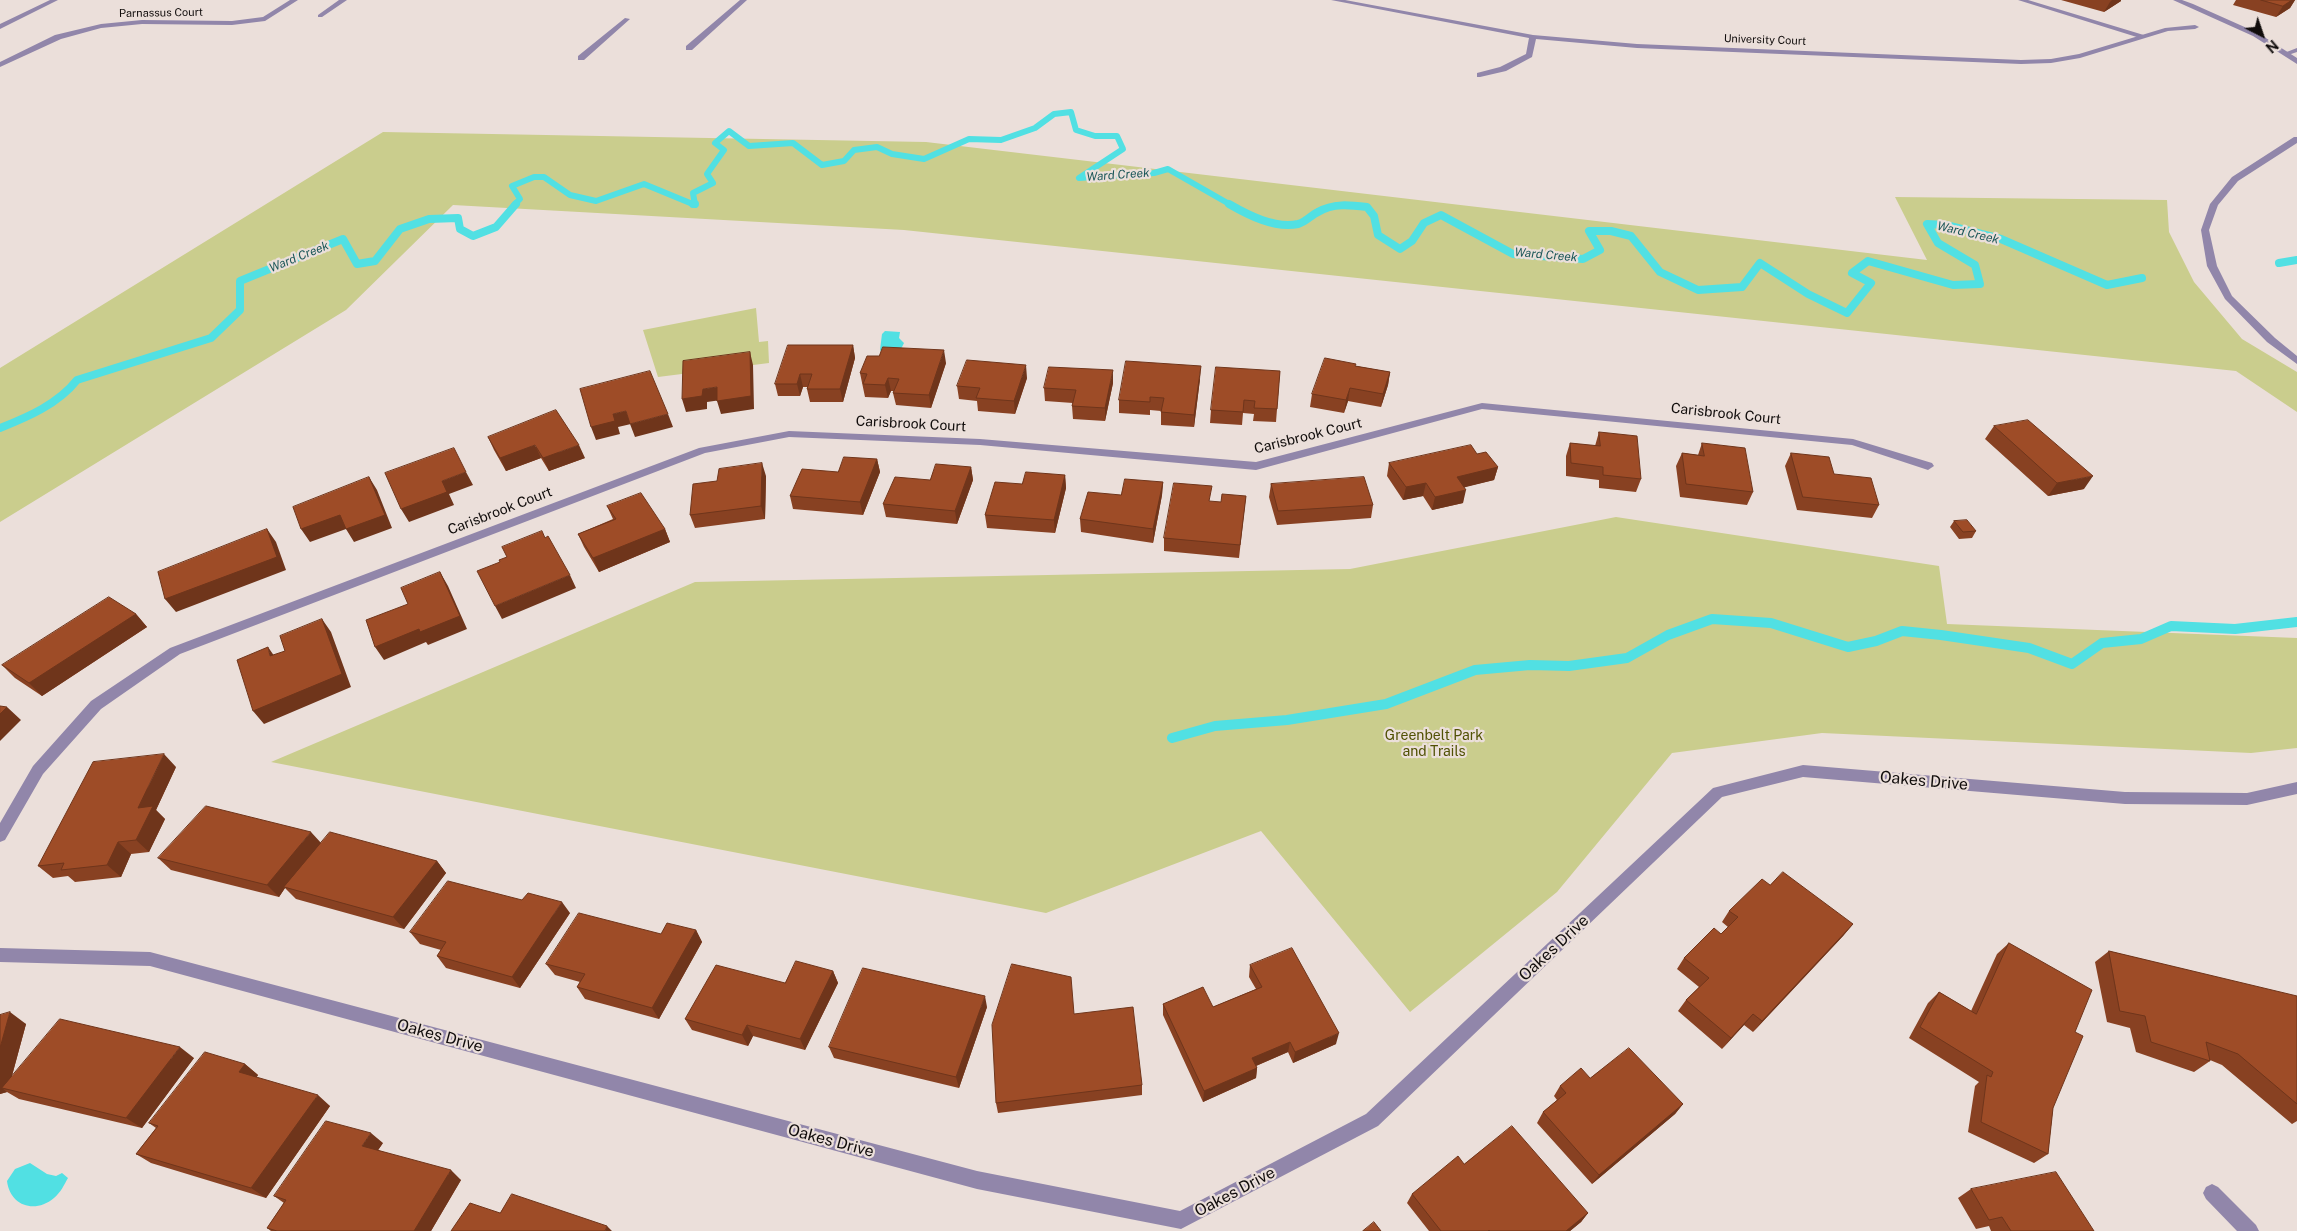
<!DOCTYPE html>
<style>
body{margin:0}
#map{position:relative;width:2297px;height:1231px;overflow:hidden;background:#ebdfda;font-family:"Public Sans",sans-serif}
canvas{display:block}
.north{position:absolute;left:2237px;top:10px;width:50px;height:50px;-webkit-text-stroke:4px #ebdfda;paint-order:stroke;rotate:139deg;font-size:14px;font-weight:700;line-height:20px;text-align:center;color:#110d0c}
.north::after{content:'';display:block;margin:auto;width:18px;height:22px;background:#110d0c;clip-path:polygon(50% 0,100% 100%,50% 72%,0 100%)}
</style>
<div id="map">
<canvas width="2297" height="1231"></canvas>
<div class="north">N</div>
</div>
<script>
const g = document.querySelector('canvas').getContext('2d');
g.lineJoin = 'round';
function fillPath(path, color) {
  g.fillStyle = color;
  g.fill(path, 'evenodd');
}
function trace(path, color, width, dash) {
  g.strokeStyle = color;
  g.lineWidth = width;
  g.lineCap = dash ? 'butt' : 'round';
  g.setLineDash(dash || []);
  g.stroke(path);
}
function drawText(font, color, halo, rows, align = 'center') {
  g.font = font + ' "Public Sans",sans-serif';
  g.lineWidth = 4.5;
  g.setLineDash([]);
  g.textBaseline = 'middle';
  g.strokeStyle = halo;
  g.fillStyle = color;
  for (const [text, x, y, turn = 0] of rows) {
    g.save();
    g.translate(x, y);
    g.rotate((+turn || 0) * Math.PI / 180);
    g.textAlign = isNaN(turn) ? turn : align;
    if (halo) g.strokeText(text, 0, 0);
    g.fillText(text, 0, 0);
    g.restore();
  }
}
fillPath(new Path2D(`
 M383 132 926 142 1927 260 1895 197 2167 200 2169 232 2194 282 2242 339 2297 372V412L2236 371 904 230 453 205 346 310 0 522V368Z
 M756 308 759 342 768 341 769 363 658 377 643 330Z
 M1616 517 1939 566 1947 624 2297 638V748L2251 753 1822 733 1672 753 1557 892 1410 1012 1261 831 1046 913 271 762 695 582 1350 569Z`), '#cacd8d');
fillPath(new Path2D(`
 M885 331 900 332 899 338 904 343 900 351 882 352 880 350 882 334Z
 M30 1163 47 1174 56 1176 62 1173 68 1178C64 1185 61 1192 54 1198 35 1214 10 1206 7 1181L15 1169Z`), '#51e0e3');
trace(new Path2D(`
 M514 205 520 199 512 186 534 177H544L570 195 596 201 644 184 695 205 693 193 713 183 707 174 724 150 715 143 729 131 749 146 793 143 822 165 844 161 854 150 877 147 892 154 924 159 969 139 1001 140 1035 128 1054 114 1071 112 1076 130 1095 136H1117L1123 149 1079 178 1154 173 1168 169 1231 205
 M1337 205H1353`), '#51e0e3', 6);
trace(new Path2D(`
 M693 204H695
 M1229 204C1248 215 1275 229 1298 224 1306 222 1311 215 1318 212 1333 203 1350 205 1367 207L1374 216 1378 235 1400 249 1412 241 1424 223 1441 215 1513 254 1583 259 1600 250 1589 231H1611L1631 236 1660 272 1698 290 1742 287 1760 263 1808 294 1847 313 1871 283 1852 273 1868 261 1953 285 1980 284 1975 265 1938 243 1927 224 1946 225 2001 239 2107 285 2142 278
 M2279 263 2297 260
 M0 428C28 417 58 404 77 380L211 338 240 310V281L343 239 357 264 375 261 400 229 429 219 458 218 460 229 473 236 496 227 516 204`), '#51e0e3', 8);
trace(new Path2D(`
 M1172 738 1215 726 1287 720 1386 704 1475 670 1530 665 1569 666 1627 658 1668 635 1712 619 1771 623 1848 647 1876 641 1902 631 1941 635 2029 648 2072 664 2102 643 2141 639 2171 626 2235 629 2297 622`), '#51e0e3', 10);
fillPath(new Path2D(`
 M339 0H347L322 17H318V15Z
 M2018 0H2028L2147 36 2140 38Z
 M625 18 630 19 584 60H578V56Z
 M2297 48V52L2288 55 2284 53Z`), '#9186aa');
fillPath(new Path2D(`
 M50 0H58L0 29V24Z
 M290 0H298L265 21 232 25 142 24 101 28 61 39 0 67V62L55 35 101 24 142 20 232 21 263 17Z
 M740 0H747L692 50H686V46Z
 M1331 0H1345L1533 35 1637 44 2021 60 2051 59 2079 54 2165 28 2195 25 2199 27 2195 29 2168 31 2080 58 2051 63 2021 64 1637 48 1536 39 1532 57 1506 71 1480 77H1477V73L1500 67 1526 54 1529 38Z
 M1482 403 1853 439 1932 463 1934 466 1928 470 1852 445 1482 409 1256 470 980 445 789 437 705 453 180 654 101 709 43 774 5 840 0 842V823L33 766 91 701 170 648 699 448 789 431 980 439 1256 462Z
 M1803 765 2125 792 2247 793 2297 782V794L2247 805 2125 804 1803 777 1722 797 1378 1126 1181 1229 977 1189 150 966 0 962V948L150 952 977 1171 1180 1211 1366 1114 1713 788Z
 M2212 1184 2218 1187 2256 1225 2259 1231H2237L2206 1199 2203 1193 2206 1187Z`), '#9186aa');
fillPath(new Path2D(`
 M2173 0H2182L2193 4 2258 33 2297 58V64L2253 36Z
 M2294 137H2297V143L2238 181 2218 205 2209 230 2217 266 2232 296 2275 338 2297 356V364L2267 342 2225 299 2207 266 2201 230 2210 204 2232 177Z`), '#9186aa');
fillPath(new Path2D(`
 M2061 0H2121V1L2104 12Z
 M2236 0H2295L2290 8 2276 17 2233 5Z
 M853 345 855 358 843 402H810L807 389 808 387H803L800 396H778L775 384Z
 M879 356 946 363 931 408 896 405 893 393 894 391H891L888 398 865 397 860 373Z
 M1356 366 1390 372 1388 385 1381 407 1348 401 1344 413 1310 407 1312 394Z
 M1280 371 1276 422 1253 421 1254 414 1243 413 1242 425 1210 423 1211 410Z
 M1027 378 1015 414 978 411 977 401 959 399 957 386Z
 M1200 379 1194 427 1161 425V411L1150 410V415L1119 413V400Z
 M1113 383 1105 421 1073 419 1072 406 1073 403 1045 401 1044 388Z
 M1994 426 2084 489 2048 496 1985 439Z
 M1599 432 1641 479 1636 492 1599 488V480L1566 476V456L1570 443 1595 446Z
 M488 437 585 458 549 471 541 458 506 471 494 450Z
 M1702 443 1753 492 1747 505 1680 497 1676 466 1682 453 1698 455Z
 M1791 453 1834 474 1879 505 1872 518 1797 510 1785 466Z
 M1477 454 1498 467 1494 480 1464 487 1463 503 1432 510 1423 496 1403 500 1387 476 1389 463Z
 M877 459 880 472 863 515 793 509 790 496 838 472Z
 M971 467 973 480 957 524 886 517 883 504 930 480Z
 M1065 475 1066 488 1055 533 987 528 985 515 1022 484Z
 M766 476 765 519 695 528 690 515 717 481Z
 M1163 482 1162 495 1153 543 1081 532 1080 519 1121 495Z
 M1271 484 1373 505 1371 518 1277 525 1269 497Z
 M1246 496 1239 558 1164 551V538L1221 502Z
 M607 506 665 529 670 542 599 572 584 547 578 534 613 519Z
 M1954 521 1976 531 1972 538 1959 539 1950 527Z
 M136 614 147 627 42 696 15 678 2 665Z
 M176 767 156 810 165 819 149 852 131 854 121 877 75 882 68 876 53 878 38 866Z
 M321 843 437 861 446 873 404 929 296 899 285 888 279 897 171 870 158 858Z
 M1770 885 1853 924 1843 936 1753 1032 1744 1025 1722 1049 1678 1011 1686 1000 1699 987 1677 969 1684 958 1721 934 1728 927 1722 922 1729 911Z
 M570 913 520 988 446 968 437 956 441 950 420 944 410 932Z
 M696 930 702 942 659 1019 585 999 577 987 580 982 555 975 546 964 661 934Z
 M2009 943 2075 1032 2053 1108 2048 1154 2034 1163 1968 1132 1975 1086 1979 1082 1909 1038 1928 1003 1939 992 1971 1011 1997 954Z
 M2109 951 2297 997V1121L2292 1124 2222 1065 2210 1060V1061L2194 1072 2136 1052 2130 1028 2107 1022 2095 962Z
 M1250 965 1336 1044 1293 1063 1288 1052 1256 1066 1257 1068 1256 1078 1203 1102 1163 1015V1004L1213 1007 1256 989 1249 977Z
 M833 971 838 983 805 1050 753 1036 748 1046 692 1030 685 1019 785 983Z
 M987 1007 959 1088 834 1058 829 1047Z
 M1074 1014 1142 1085V1095L998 1113 996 1103Z
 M0 1015 26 1024 12 1076 194 1058 142 1128 19 1099 7 1092 0 1094Z
 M245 1064 258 1075 256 1078 330 1106 266 1198 151 1163 136 1154 156 1128 149 1123Z
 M1560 1086 1683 1104 1675 1114 1592 1184 1537 1123 1543 1112 1557 1100 1554 1096Z
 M383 1143 378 1150 461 1180 431 1231H271L267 1228 284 1203 274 1196Z
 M1464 1164 1588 1213 1581 1222 1570 1231H1429L1407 1203 1412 1194Z
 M1971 1189 2094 1231H1991L1989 1226 1976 1229 1958 1198Z`), '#884122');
fillPath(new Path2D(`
 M2112 0H2121V1L2104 12 2110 2Z
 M2292 0H2295L2290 8 2276 17 2283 6Z
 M853 345 855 358 843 402 840 389Z
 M944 350 946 363 931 408 929 395Z
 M750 352 753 365 754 409 721 414 717 401Z
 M1026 365 1027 378 1015 414 1014 401Z
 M1201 366 1200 379 1194 427V415Z
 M1113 370V383L1105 421V408Z
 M1390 372 1388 385 1381 407 1383 394Z
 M800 374 803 387 800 396 797 384Z
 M888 378 891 391 888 398 885 385Z
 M717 387 721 400 707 402V409L686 412 682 399 703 389Z
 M1350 388 1348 401 1344 413 1346 400Z
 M626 411 631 424 618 427 620 434 596 440 591 427 613 414Z
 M668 414 673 427 635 437 630 424Z
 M535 445 541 458 506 471 500 458Z
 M579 445 585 458 549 471 543 458Z
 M877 459 880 472 863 515 860 502Z
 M762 463 766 476 765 519 761 506Z
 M971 467 973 480 957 524 955 511Z
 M1498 467 1494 480 1454 490 1457 477Z
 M466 472 473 485 449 494 454 505 409 522 401 509 442 481Z
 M1065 475 1066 488 1055 533 1054 520Z
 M2093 476 2084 489 2048 496 2057 483Z
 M369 477 377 490 392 528 354 542 346 529 310 542 301 529Z
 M1163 482 1162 495 1153 543V529Z
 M1426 483 1423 496 1403 500 1406 487Z
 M1466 490 1463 503 1432 510 1435 497Z
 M267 529 276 542 286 570 176 612 165 599Z
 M665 529 670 542 599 572 593 558Z
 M440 572 448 586 467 629 428 645 426 642 384 660 375 647Z
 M570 575 576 588 502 619 495 606Z
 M136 614 147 627 42 696 29 683Z
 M322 619 331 632 351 687 264 724 253 711Z
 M268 647 277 660 270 656Z
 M7 707 21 720 0 741V714Z
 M164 754 176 767 156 810 165 819 149 852 136 840 138 808Z
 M311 832 322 844 284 887 285 888 279 897 267 885Z
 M118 842 131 854 121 877 107 865Z
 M437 861 446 873 404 929 393 917Z
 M562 902 570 913 520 988 512 977Z
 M1853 924 1843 936 1753 1032 1762 1021Z
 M696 930 702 942 659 1019 652 1008Z
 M833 971 838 983 805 1050 800 1039Z
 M985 996 987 1007 959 1088 956 1077Z
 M10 1012 26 1024 8 1090 2 1088 7 1092 0 1094V1048Z
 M1753 1014 1744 1025 1722 1049 1731 1038Z
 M747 1025 753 1036 748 1046 742 1035Z
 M1339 1033 1336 1044 1293 1063 1295 1052Z
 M1290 1042 1288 1052 1251 1068 1252 1058Z
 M180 1047 194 1058 142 1128 126 1118Z
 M245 1064 258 1075 252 1083 239 1072Z
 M1257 1068 1256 1078 1203 1102 1204 1091Z
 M318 1095 330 1106 266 1198 251 1188Z
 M1683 1104 1675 1114 1592 1184 1599 1175Z
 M371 1133 383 1143 374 1156 362 1146Z
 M451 1170 461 1180 431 1231H414Z
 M1588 1213 1581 1222 1570 1231H1566Z
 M607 1226 612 1231H605Z`), '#6f351b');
const building = new Path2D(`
 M2261 0H2292L2283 6Z
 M788 345H853L840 389H807L812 374H800L797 384H775Z
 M883 347 944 350 929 395 893 393 899 379 888 378 885 385 863 384 867 374 860 373 867 356H879Z
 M750 352 751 396 717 401V387L703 389 702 396 682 399 683 361Z
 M1325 358 1356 364 1355 366 1390 372 1383 394 1350 388 1346 400 1312 394Z
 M967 360 1026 365 1014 401 976 398 980 388 957 386Z
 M1126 361 1201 366 1194 415 1161 412 1164 398 1150 397V402L1119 400Z
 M1049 367 1113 370 1105 408 1072 406 1076 390 1044 388Z
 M1216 367 1280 371 1277 409 1254 408 1255 401 1244 400 1243 412 1211 410Z
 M650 371 668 414 630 424 626 411 613 414 615 421 591 427 580 389Z
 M556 410 579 445 543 458 535 445 500 458 488 437Z
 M2028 420 2093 476 2057 483 1994 426Z
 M1599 432 1637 436 1641 479 1603 475V467L1571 463 1570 443 1600 446Z
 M1702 443 1745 448 1753 492 1686 484 1682 453 1704 456Z
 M1471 445 1477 454 1486 452 1498 467 1457 477 1466 490 1435 497 1426 483 1406 487 1389 463Z
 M454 448 466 472 442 481 447 492 401 509 385 473Z
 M1791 453 1829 457 1834 474 1871 478 1879 505 1803 497Z
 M844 457 877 459 860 502 790 496 802 469 838 472Z
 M762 463 761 506 690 515 693 484 717 481 719 469Z
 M936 464 971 467 955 511 883 504 895 477 930 480Z
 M1026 472 1065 475 1054 520 985 515 995 482 1022 484Z
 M369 477 385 515 346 529 340 515 301 529 293 507Z
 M1364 477 1373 505 1278 511 1271 484Z
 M1125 479 1163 482 1153 529 1080 519 1088 492 1121 495Z
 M1174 483 1212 486 1209 501 1221 502 1222 494 1246 496 1240 545 1164 538Z
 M641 493 665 529 593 558 578 534 616 519 607 506Z
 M1967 520 1976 531 1963 532 1954 521Z
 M267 529 277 557 165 599 158 572Z
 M542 531 545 538 548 536 570 575 495 606 477 571 500 562 499 560 507 557 502 547Z
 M440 572 460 616 420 632 419 629 375 647 366 620 408 604 401 588Z
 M109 597 136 614 29 683 2 665Z
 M322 619 342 674 253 711 237 660 268 647 270 656 285 651 280 636Z
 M0 706 7 707 0 714Z
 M164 754 138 808 153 806 136 840 118 842 107 865 61 870 64 863 38 866 93 762Z
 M206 806 311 832 267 885 158 858Z
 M330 832 437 861 393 917 284 887Z
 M1783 872 1853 924 1762 1021 1753 1014 1731 1038 1686 1000 1709 978 1684 958 1714 928 1721 934 1738 917 1729 911 1762 879 1770 885Z
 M448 881 522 900 528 893 562 902 512 977 437 956 446 942 410 932Z
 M579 913 661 934 667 923 696 930 652 1008 577 987 585 974 546 964Z
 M2009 943 2092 990 2075 1032 2083 1036 2053 1108 2048 1154 1981 1122 1987 1075 1991 1077 1993 1072 1920 1027 1939 992 1976 1014Z
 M1292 948 1339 1033 1295 1052 1290 1042 1252 1058 1257 1068 1204 1091 1163 1004 1203 987 1213 1007 1262 987 1250 965Z
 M2109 951 2297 996V1104L2238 1054 2206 1042 2210 1061 2151 1042 2145 1016 2120 1011Z
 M796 961 833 971 800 1039 747 1025 742 1035 685 1019 716 965 785 983Z
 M1012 964 1071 977 1074 1014 1133 1007 1142 1085 996 1103 992 1025Z
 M863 968 985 996 956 1077 829 1047Z
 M10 1012 0 1048V1015Z
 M60 1019 180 1047 126 1118 2 1088Z
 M1629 1048 1683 1104 1599 1175 1543 1112 1566 1093 1560 1086 1581 1068 1590 1078Z
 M205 1052 245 1064 239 1072 318 1095 251 1188 136 1154 158 1126 149 1123Z
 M326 1121 371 1133 362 1146 451 1170 414 1231H277L267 1228 286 1200 274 1196Z
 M1512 1126 1588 1213 1566 1231H1490L1489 1230 1488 1231H1441L1412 1194 1458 1156 1464 1164Z
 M2056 1172 2094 1231H2011L2002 1217 1989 1220 1971 1189Z
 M512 1194 607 1226 605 1231H451L470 1203 500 1213Z
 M1374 1222 1381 1231H1363Z`);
fillPath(building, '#9e4c27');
trace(building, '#6f351b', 1);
drawText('11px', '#110d0c', '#ebdfda', [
 ["Parnassus Court",161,13,-1],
 ["University Court",1765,40,2]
]);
drawText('italic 12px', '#1a5658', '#ebdfda', [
 ["Ward Creek",1118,175,-4],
 ["Ward Creek",1968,233,13],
 ["Ward Creek",1546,255,5],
 ["Ward Creek",299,257,-22]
]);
drawText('14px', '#110d0c', '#ebdfda', [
 ["Carisbrook Court",1726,414,6],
 ["Carisbrook Court",911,424,3],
 ["Carisbrook Court",1308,436,-14],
 ["Carisbrook Court",500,511,-21]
]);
drawText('14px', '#515104', '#ebdfda', [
 ["Greenbelt Park",1434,736],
 ["and Trails",1434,752]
]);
drawText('16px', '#110d0c', '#ebdfda', [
 ["Oakes Drive",1924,781,5],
 ["Oakes Drive",1554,948,-43],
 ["Oakes Drive",440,1036,15],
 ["Oakes Drive",831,1141,15],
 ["Oakes Drive",1235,1192,-28]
]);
</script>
